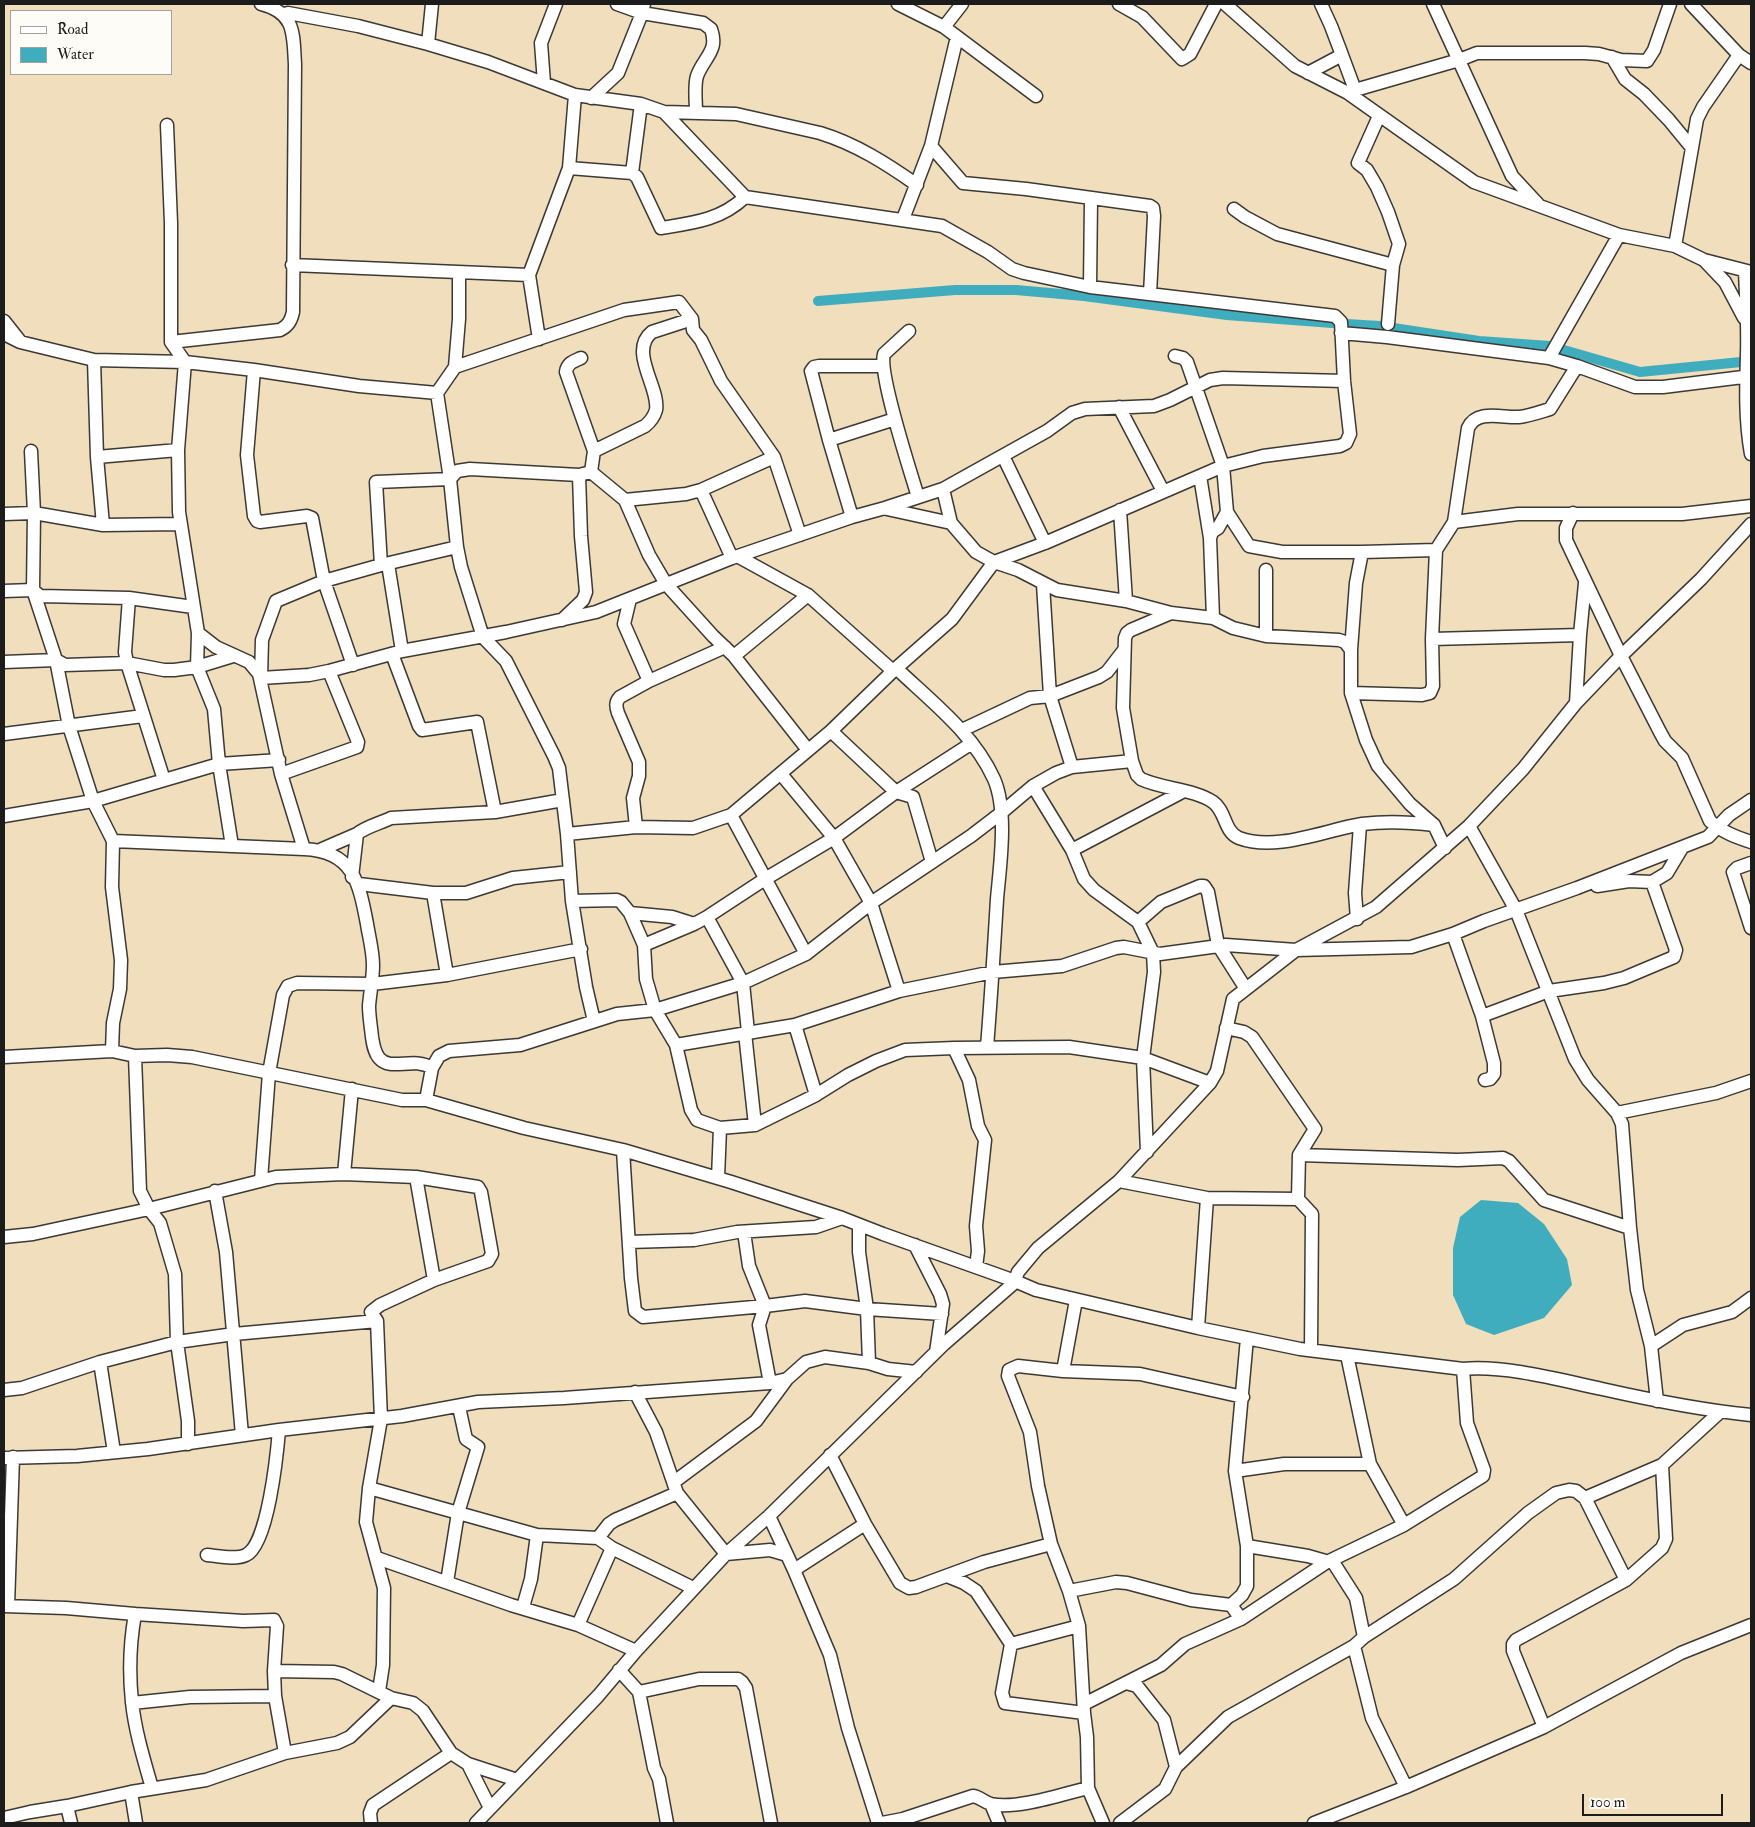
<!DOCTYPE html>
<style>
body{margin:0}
#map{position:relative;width:1755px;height:1827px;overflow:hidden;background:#f0debc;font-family:"IM FELL Double Pica",serif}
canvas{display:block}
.frame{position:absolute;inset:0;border:5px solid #1c1c1c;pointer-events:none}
.legend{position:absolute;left:10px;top:10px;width:162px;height:65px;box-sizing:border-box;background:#fdfcf7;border:1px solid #a3a29f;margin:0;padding:6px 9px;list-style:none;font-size:15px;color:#1c1c1c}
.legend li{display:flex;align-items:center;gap:10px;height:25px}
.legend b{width:25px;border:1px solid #a3a29f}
.scale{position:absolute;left:1582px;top:1794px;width:141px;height:22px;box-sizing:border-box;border:2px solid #1c1c1c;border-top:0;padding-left:6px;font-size:15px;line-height:18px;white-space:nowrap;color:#1c1c1c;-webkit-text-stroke:4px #fdfcf7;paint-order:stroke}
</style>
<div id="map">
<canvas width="1755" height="1827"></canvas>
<div class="frame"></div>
<ul class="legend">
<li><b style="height:6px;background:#fff"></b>Road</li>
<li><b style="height:14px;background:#3fadbd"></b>Water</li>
</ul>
<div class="scale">100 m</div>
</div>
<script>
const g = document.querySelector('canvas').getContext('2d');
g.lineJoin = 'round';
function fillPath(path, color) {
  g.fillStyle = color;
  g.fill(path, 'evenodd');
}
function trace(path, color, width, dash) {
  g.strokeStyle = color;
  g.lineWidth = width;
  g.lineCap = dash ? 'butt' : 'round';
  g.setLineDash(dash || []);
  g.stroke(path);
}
fillPath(new Path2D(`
 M1481 1200 1518 1203 1544 1224 1567 1259 1572 1285 1544 1318 1494 1335 1466 1324 1453 1295V1248L1460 1217Z`), '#3fadbd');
trace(new Path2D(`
 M818 301 955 290H1016L1084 296 1227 315 1332 323
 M1346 324 1380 326 1479 341 1550 346 1640 372 1751 361`), '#3fadbd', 10);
const minor = new Path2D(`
 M261 4C296 13 293 34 295 64L293 312C291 321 288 326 280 330L171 342 185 362 178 450 179 512 198 633 216 647 249 662 259 674 281 774 304 849C353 851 359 882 367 924 369 937 373 951 373 965 373 979 370 993 369 1006 369 1016 371 1027 372 1037 373 1044 374 1052 379 1058 391 1072 413 1056 432 1068L426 1100
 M617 4 642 13 703 23 711 29C719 51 704 57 697 76 694 86 696 101 696 112
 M898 4 944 27 962 4
 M1119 4 1142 17 1182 59 1190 54 1216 4
 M1225 4 1295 66 1348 93 1474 182 1619 235 1675 246 1704 260 1751 272
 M1433 4 1512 176 1538 204
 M1691 4 1739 55 1751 63
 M284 14 288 13 358 26 428 44 488 62 575 95 641 104 664 112 745 197 942 226 988 252 1012 269 1024 273 1090 287 1335 316 1341 322 1344 381 1350 434 1346 443 1340 446 1263 456 1223 466 1045 543 994 562 952 619 893 671 831 731 731 815 693 828 636 827 567 834
 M944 27 1036 96
 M428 44 432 4
 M1342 55 1355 90
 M1612 57 1625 79 1644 94 1669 120 1692 148
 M1308 73 1342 55 1331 26 1321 4
 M544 83 541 43 556 4
 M1348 93 1355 90 1459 60 1477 53H1585L1599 54 1621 60 1647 61 1654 50 1670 4
 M591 98 618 73 642 13 644 4
 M664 112 736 114 820 133C856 144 887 164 917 185
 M1379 116 1358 163 1367 170 1377 187 1388 212 1399 244 1393 265 1388 324
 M167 125 171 223V342
 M931 146 963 183 1026 189 1150 206 1153 208 1154 216 1150 294
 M569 168 632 173 637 177 661 228C693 223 721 220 745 197
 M632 173 641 104
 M1234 209 1245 217 1277 234 1393 265
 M903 219 931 146 957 37
 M1675 246 1697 119 1703 107 1739 55
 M1705 261 1725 282 1744 318
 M292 265 529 275
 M1745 271C1746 298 1748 327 1747 355 1746 389 1745 420 1751 454
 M459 273V319L455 367 437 393 450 479 457 547 461 567 483 637 506 661 554 756 559 768 567 834 572 901 586 987 594 1021
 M1090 287 1091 199
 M4 321 19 340
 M909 331 884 354C878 373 911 473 918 497
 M1341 333 1387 337 1549 358 1577 366 1635 387H1663L1751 376
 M4 334 20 342 94 360 185 362 254 370 359 386 437 393
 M539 339 529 275 569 168 575 95
 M1175 356 1183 358 1187 362 1223 466 1227 512 1249 546 1282 552H1362
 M581 358C574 361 567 363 566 372L594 451 591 472 625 500 649 555 666 584 713 636 734 656 808 750
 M1549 358 1619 235
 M94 360 97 457 103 525
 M455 367 624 310 679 302 692 319 693 330 701 340 721 381 774 457 800 535
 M254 370 247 455 254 516 257 521 260 522 307 516 312 518 324 581 353 665
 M1119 407 1163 491
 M829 440 895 419
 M31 451 34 513 33 590 56 660 69 726 93 801 113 841 112 887 121 960 120 989 113 1023 112 1051
 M594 451 645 426C650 422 654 417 656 410 660 388 628 351 652 332L692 319
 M1003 456 1045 543
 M97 457 178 450
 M1200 476 1210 538
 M943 489 951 523
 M701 490 774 457
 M625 500 686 494 701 490 732 558
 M887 509 951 523 976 552 994 562 1018 570 1057 590 1126 601 1171 613 1213 618 1233 628 1266 636 1339 640 1345 642 1351 650
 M1120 510 1126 601
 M1573 513 1566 528V540L1621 656 1660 732 1665 741 1682 758 1710 821C1722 832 1736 837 1751 842
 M4 514 34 513 103 525 180 524
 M852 517 829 440 811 371 814 367 819 366H883
 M1454 522 1518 514H1682L1751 506
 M1436 550 1362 552 1356 583 1351 650V693L1366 740 1378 766 1410 804 1434 825 1445 848
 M739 557 808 595 893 671
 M388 564 402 651
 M381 565 376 482 450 479 457 471 470 469 579 475 591 472
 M1266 570V636
 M1043 584 1050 696 1072 767
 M4 591 33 590 40 596 129 598 193 607
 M129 598 125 652 127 663 164 780
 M630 599 624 624 649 681 620 697C615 702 616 707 618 713L639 762V776L633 798 636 827
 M1213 618 1210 538 1212 532 1218 528 1227 512
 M562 620 583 600 586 592 581 536 579 475
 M198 633 197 667 214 709 219 764 232 846
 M1432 639 1580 635
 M392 654 419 726 422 730 477 722 495 812
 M734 656 808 595
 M4 662 56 660 65 665 127 663 164 670H174L197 667 233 656
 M896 668C932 702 973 733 994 779 1008 811 1000 865 997 899 994 949 991 998 987 1047
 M259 674 261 678 309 675 329 671 402 651 506 632 596 612 732 558 852 517 885 508 943 489 1047 431 1072 413 1085 409 1154 406 1170 400 1210 380 1223 378 1344 381
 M261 678 262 640 276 601 324 581 381 565 457 547
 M649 681 725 647
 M1351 693 1422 695 1430 693 1433 686 1432 639 1436 550 1454 522 1468 428C1477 409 1502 418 1519 417 1529 416 1540 412 1550 409L1577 366
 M1576 703 1580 635 1585 583
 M962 730 1030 698 1050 696 1099 677 1107 672 1124 650
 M831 731 896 792 913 797 932 862
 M4 734 143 716
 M1132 761 1123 708 1125 638 1127 633 1131 630 1171 613
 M281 774 357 747 358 742 329 671
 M781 774 834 838 871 903 899 991
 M1033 786 1072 850 1084 879 1094 890 1138 922 1153 953 1154 972 1143 1058 1147 1152
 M731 815 806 954
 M4 816 93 801 219 764 279 760
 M1469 826 1516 910 1575 1059 1588 1080 1617 1113 1622 1124 1630 1228 1637 1290 1651 1346 1657 1401
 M113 841 304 849
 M320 850 357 834
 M1072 850 1184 791
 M1751 863 1737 868 1733 872 1751 928
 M352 877 357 834C365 827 381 823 391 818L495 812 563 800
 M359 884 433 893H466L513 878 570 872
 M1597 886 1629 881 1652 882
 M433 893 447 975
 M572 901 617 900 621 902 630 913 672 917 694 924
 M630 913 644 945 646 979 655 1010 676 1045 691 1110 697 1120 720 1128 718 1178
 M707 917 743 983 748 1032
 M1357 919 1355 893 1360 825
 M1138 922 1161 902 1200 886H1204L1208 892 1218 945 1246 989
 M1453 934 1482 1016 1494 1063V1074L1490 1079 1485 1080
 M644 945 694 924 707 917 765 879 834 838 896 792 972 743
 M1482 1016 1549 991 1604 983 1624 978 1674 957 1676 950 1652 882 1667 873 1682 848
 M795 1025 816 1095
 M1226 1028 1244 1032 1252 1037 1315 1129 1299 1155
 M745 1033 755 1125
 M676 1045 795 1025 899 991 993 972 1062 966 1116 948 1124 947 1160 954 1226 945 1296 950 1411 947 1453 934 1484 921 1577 888 1708 837 1729 815 1751 800
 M954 1048 969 1080 978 1126 985 1140 976 1226 978 1251 976 1267
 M135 1056 140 1191 149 1209 160 1223 175 1274 177 1342 188 1421V1444
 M4 1057 112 1051 135 1056 167 1055 192 1057 402 1100H426L524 1128 623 1150 731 1182 842 1218 883 1234 1015 1281 1036 1290 1198 1328 1300 1349 1463 1369C1505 1365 1560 1380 1602 1389 1651 1400 1701 1410 1751 1415
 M432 1068 439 1056 449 1051 520 1045 617 1014 655 1010 743 983 806 954 871 903 971 836 1001 813 1033 786 1056 773 1072 767 1132 761 1137 775 1141 779C1162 789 1194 789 1213 802 1226 811 1224 832 1239 838 1276 852 1325 830 1362 824 1386 821 1410 822 1434 825
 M1617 1113 1716 1093 1751 1081
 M720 1128 755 1125 816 1095 848 1075 876 1061 905 1050 954 1048 1069 1047 1143 1058 1210 1083
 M623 1150 631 1278 635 1311 643 1317 765 1306 749 1266 744 1232
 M344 1174 352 1089
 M416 1177 434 1280
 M261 1180 269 1073 283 995 288 986 297 983 372 984 447 975 581 949
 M1119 1181 1207 1198 1298 1199 1312 1214 1311 1350
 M215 1191 226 1252 242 1435
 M1298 1199 1299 1155 1458 1160 1503 1158 1509 1161 1544 1200 1630 1228
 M859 1225V1252L867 1309 869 1363
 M4 1237 33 1234 149 1209 276 1177 344 1174 416 1177 478 1187 481 1192 492 1254 488 1261 434 1280 380 1305 371 1312 377 1321 234 1334 177 1342 100 1362 22 1388 4 1390
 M629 1242 694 1240 737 1232 816 1227 842 1218
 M915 1245 940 1294 943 1304 936 1352
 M377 1321 381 1419 369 1488 366 1522 384 1588 383 1665 379 1691
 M1198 1328 1207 1198
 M1651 1346 1683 1325 1732 1312 1751 1298
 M1347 1355 1370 1464 1404 1525
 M100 1362 114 1452
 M1063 1371 1076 1300
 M770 1383 759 1325 765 1306 805 1301 867 1309 942 1314
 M635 1392 656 1432 677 1493 726 1554 770 1550 787 1555
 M830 1455 865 1524 900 1583 909 1588 916 1587 984 1562 1051 1544
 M4 1458 77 1456 148 1449 279 1430 402 1416 478 1402 564 1398 770 1383 787 1379 806 1362 825 1357 869 1363 888 1369 916 1372
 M1235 1471 1247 1338
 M674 1482 756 1421 787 1379
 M369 1488 537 1535 598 1538 612 1548 693 1588
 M1585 1498 1626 1580
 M769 1516 794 1570 830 1655 848 1728 878 1823
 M598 1538 609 1524 615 1520 677 1493
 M1247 1546 1308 1556 1329 1562H1333L1356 1598 1364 1637
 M207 1555C218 1556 236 1560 246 1555 268 1545 277 1454 279 1430
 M377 1558 511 1605 578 1625 636 1651
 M794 1570 865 1524
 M947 1576 964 1583 976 1591 1011 1644 1002 1693 1005 1703 1084 1713
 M447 1582 458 1513 478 1447 466 1439 459 1407
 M1069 1591 1116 1582 1127 1583 1191 1600 1231 1605
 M4 1606 66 1608 135 1614C130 1642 129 1674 132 1702 135 1731 144 1760 152 1788
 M8 1606 13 1457
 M523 1607 531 1579 537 1535
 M135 1614 243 1621 274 1620 277 1626 274 1671
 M1241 1619 1327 1562 1404 1525 1483 1476 1484 1470 1467 1423 1463 1369
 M578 1625 612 1548
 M1011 1644 1079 1626
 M1354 1646 1372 1718 1406 1787
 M619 1670 639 1692 654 1768 659 1779 667 1823
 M1126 1683 1137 1686 1164 1720 1176 1767
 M639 1692 699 1679H738L742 1682 746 1688 771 1823
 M132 1703 190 1697 275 1696
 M1084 1704 1161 1665 1185 1644 1241 1619 1231 1605 1242 1595 1247 1586V1546L1235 1471 1284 1464H1370
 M1544 1727 1513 1651V1644L1516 1640 1626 1580 1662 1548 1666 1539 1662 1465
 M285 1753 275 1696 274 1671 334 1672 342 1674 391 1698 413 1703 423 1711 451 1753 468 1764 517 1780
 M468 1764 490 1808
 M131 1792 136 1823
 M991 1804 999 1823
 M67 1806 71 1823
 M4 1818 30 1812 67 1806 131 1792 206 1780 285 1753 337 1743 350 1737 391 1698
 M371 1823 370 1813 373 1805 451 1753
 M476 1823 598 1696 636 1651 726 1554 769 1516 944 1344 1014 1283 1018 1272 1038 1248 1119 1181 1210 1083 1217 1071 1233 999 1296 950 1376 907 1469 826 1523 769 1576 703 1621 656 1701 579 1751 524
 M882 1823 903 1819 973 1796C980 1797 984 1802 991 1804 1016 1810 1063 1794 1088 1788
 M1103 1823 1088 1788 1087 1737 1084 1713 1079 1626 1069 1591 1051 1544 1038 1486 1030 1432 1008 1376 1009 1370 1018 1366 1063 1371 1140 1374 1243 1397
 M1120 1823 1165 1789 1176 1767 1228 1717 1354 1646 1364 1637 1454 1579 1528 1513 1556 1493 1569 1490 1576 1491 1585 1498 1662 1465 1720 1412
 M1314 1823 1406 1787 1544 1727 1681 1653 1751 1625`);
trace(minor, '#3c3934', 15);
trace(minor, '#fff', 12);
</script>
